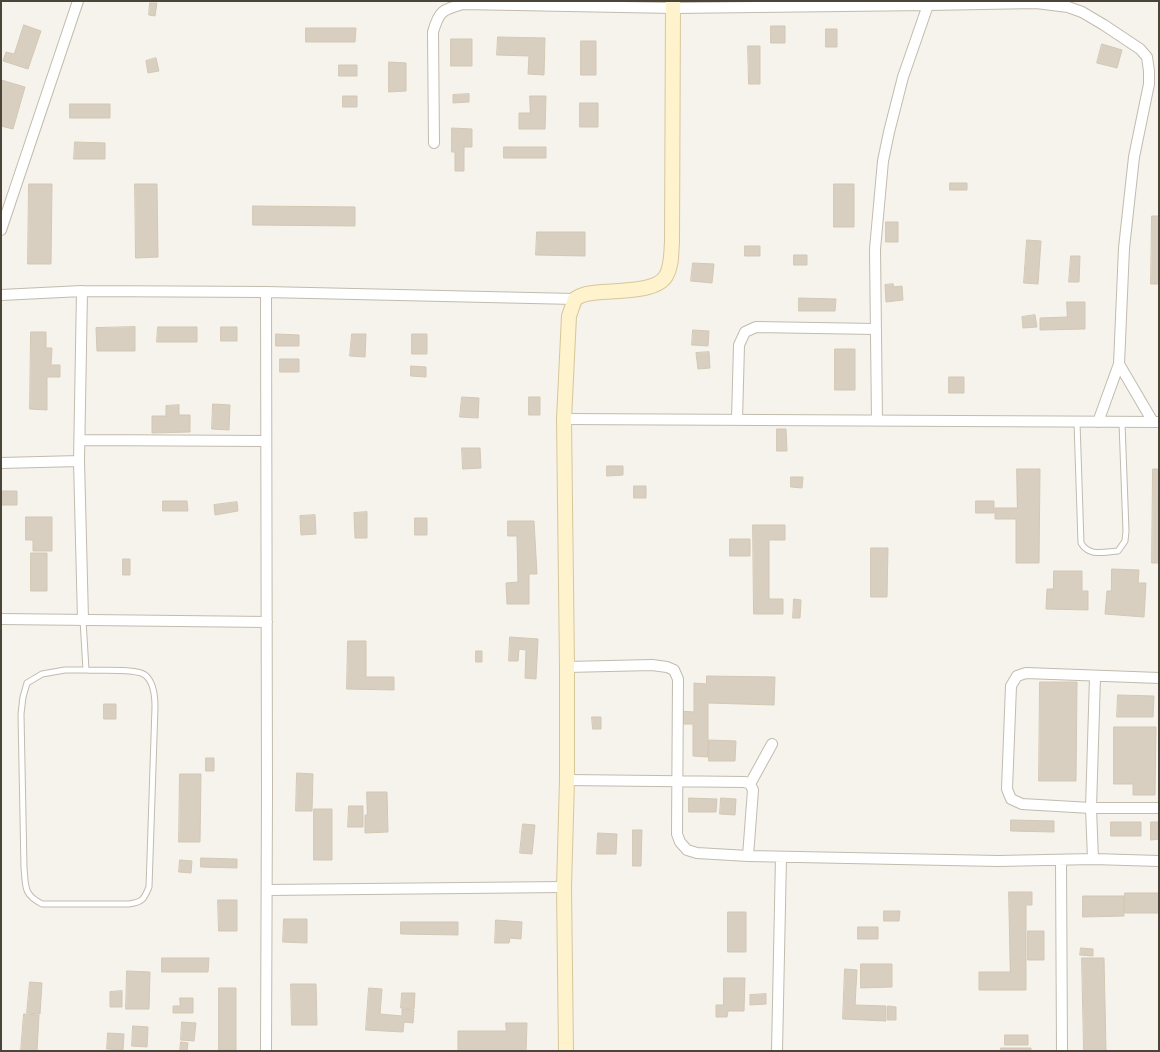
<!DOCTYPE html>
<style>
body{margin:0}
#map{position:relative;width:1160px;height:1052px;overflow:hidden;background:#f6f3ec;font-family:"Fira Sans Condensed",sans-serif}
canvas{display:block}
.frame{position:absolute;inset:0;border:2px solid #4b4439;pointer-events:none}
</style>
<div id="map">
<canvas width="1160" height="1052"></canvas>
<div class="frame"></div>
</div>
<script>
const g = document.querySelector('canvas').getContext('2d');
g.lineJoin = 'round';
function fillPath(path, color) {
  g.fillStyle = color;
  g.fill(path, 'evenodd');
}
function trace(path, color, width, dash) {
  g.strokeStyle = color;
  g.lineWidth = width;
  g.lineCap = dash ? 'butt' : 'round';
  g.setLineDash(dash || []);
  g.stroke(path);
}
const building = new Path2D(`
 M150 3H157L155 16 149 15Z
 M24 25 41 31 28 69 3 61 6 52 14 54Z
 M771 26H785V43H771Z
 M306 28H356L355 42H306Z
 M826 29H837V47H826Z
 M498 37 545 38 544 75 528 74 529 56 497 55Z
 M451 39H472V66H451Z
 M581 41H596V75H581Z
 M1102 44 1122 50 1117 68 1097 63Z
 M748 46H760V84H749Z
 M156 58 159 71 148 73 146 61Z
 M389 62 406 63V91L389 92Z
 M339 65H357V76H339Z
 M1 80 25 87 13 129 1 126Z
 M469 94V102L453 103V95Z
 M343 96H357V107H343Z
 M530 96H546L545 129H519V113H530Z
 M580 103H598V127H580Z
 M70 104H110V118H70Z
 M452 128 472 129V147H464V171H455V152H452Z
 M75 142 105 143V159H74Z
 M504 147H546V158H504Z
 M950 183H967V190H950Z
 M29 184H52L51 264H28Z
 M135 184H157L158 257 136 258Z
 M834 184H854V227H834Z
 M253 206 355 207V226L253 225Z
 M1152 216H1159V284H1151Z
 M886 222H898V242H886Z
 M537 232H585V256L536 255Z
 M1027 240 1041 241 1038 284 1024 283Z
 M745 246H760V256H745Z
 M794 255H807V265H794Z
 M1071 256H1080L1079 282H1069Z
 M693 263 714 264 712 283 691 281Z
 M893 284 894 287 902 286 903 300 886 302 885 285Z
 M799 298 836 299 835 311H799Z
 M1067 302H1085V329L1040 330V318L1067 317Z
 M1035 315 1037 327 1023 328 1022 317Z
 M135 327V351H97L96 328Z
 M158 327H197V342H157Z
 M221 327H237V341H221Z
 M693 330 709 331 708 346 692 345Z
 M31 332H46V348H52L51 365H60V377H47V410L30 409Z
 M276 334 299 335V346H276Z
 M352 334H366L365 357 350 356Z
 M412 334H427V354H412Z
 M835 349H855V390H835Z
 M709 352 710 368 698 369 696 353Z
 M280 359H299V372H280Z
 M411 366 426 367V377L411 376Z
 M949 377H964V393H949Z
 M462 397 479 398 478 418 460 417Z
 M529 397H540V415H529Z
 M213 404 230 405 229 430 212 429Z
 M179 405V415H190V432L152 433V416H166V406Z
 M777 429H786L787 451H777Z
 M462 448H480L481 468 463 469Z
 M607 466H623V475L607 476Z
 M1017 469H1040L1039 563H1016V519H995V508H1017Z
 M1153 469H1159V563H1152Z
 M791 477H803L802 488 791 487Z
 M634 486H646V498H634Z
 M1 491H17V505H1Z
 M163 501H187L188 511H163Z
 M976 501H994V513H976Z
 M237 502 238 511 215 515 214 505Z
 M367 512V538H355L354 513Z
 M315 515 316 534 301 535 300 516Z
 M26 517H52V551H33V540H26Z
 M415 518H427V535H415Z
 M508 521H534L537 574H529V604H507L506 583 518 582 517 536H508Z
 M753 525H785V540H769V599H783V614H754Z
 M730 539H750V556H730Z
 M871 548H888L887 597H871Z
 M31 553H47V591H31Z
 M123 559H130V575H123Z
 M1112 569 1139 570 1138 583H1146L1144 617 1105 614 1107 591H1111Z
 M1054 571H1082V591H1088V610L1046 609 1047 589H1053Z
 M794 599 801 600 800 618H793Z
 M510 637 538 639 536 679 525 678 526 650 519 649 518 661H509Z
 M348 641H366V677H394V690L347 689Z
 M476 651H482V662H476Z
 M707 676 775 677 774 705 708 703V757L693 756V724H679L680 711 694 712V683L706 684Z
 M1040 682H1077L1076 781H1039Z
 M1118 695 1154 696 1153 717H1117Z
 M104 704H116V719H104Z
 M592 717H601V729H593Z
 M1114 727H1156L1155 795H1133V784H1114Z
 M709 740 736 741 735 761H709Z
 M206 758H214V771H206Z
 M297 773 313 774 312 811H296Z
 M180 774H201L200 842H179Z
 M367 792H387L388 832 365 833V815H367Z
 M689 798 717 799 716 812H689Z
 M721 798 736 799 735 815 720 814Z
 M349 806H363V827H348Z
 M314 809H332V860H314Z
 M1011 820 1054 821V832L1011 831Z
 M1111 822H1141V836H1111Z
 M1151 822H1159V839L1151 840Z
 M523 824 535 825 532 854 520 853Z
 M633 830H642L641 866H633Z
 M598 833 617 834 616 854H597Z
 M201 858 237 859V868L201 867Z
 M180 860 192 861 191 873 179 872Z
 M1009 892H1032V905H1026V990H979V972H1010Z
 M1125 893H1159V913H1125Z
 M1083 896H1124V916L1083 917Z
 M218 900H237V931H219Z
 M884 911H900L899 921H884Z
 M728 912H746V952H728Z
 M284 919H307V943L283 942Z
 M496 920 522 922 521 939 510 938 509 943H495Z
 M401 922H458V935L401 934Z
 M858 927H878V939H858Z
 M1028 931H1044V960H1028Z
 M1081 948 1093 949V956L1080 955Z
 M162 958H209L208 972H162Z
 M1082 958H1104L1106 1051H1084Z
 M861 964H892V987L861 988Z
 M845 969 857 970 855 1005 886 1006V1021L843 1019Z
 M127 971 150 972 149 1009H126Z
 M724 978H745L744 1011H728L727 1017H716V1005H723Z
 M30 982 42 983 40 1014 27 1013Z
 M291 984H316L317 1025H292Z
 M219 988H236V1050H219Z
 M369 988 382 989 380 1014 402 1016V1009L414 1010 413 1023 404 1022 403 1032 366 1030Z
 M122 991V1007H110V992Z
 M402 993H415L414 1009 401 1008Z
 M766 994V1004L750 1005V995Z
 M180 998H193V1013H173V1006H180Z
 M888 1006 896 1007V1020H888Z
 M24 1014 39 1015 37 1051H21Z
 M182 1022 196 1023 194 1041 181 1040Z
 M506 1023H527L526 1051H458V1031H506Z
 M133 1026 148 1027 147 1047 132 1046Z
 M108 1033 124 1034 123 1050 107 1049Z
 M1005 1035H1028V1045H1005Z
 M181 1042 188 1043 187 1051H180Z
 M1001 1048H1031V1051H1001Z`);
fillPath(building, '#d8cfc1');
trace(building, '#d3c7b4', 1);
const lane = new Path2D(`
 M1077 422 1081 543C1089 557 1104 552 1118 551L1125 541 1126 531 1122 423
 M83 620 86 670H65L42 674 27 683 23 697 21 714 24 868C26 887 23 894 42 904H129C143 902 144 899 149 887L155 707C155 696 154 682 145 675 137 668 98 671 86 670`);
const street = new Path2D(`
 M928 5 1036 3 1068 7 1082 12 1104 25 1140 49 1147 57 1149 71V84L1134 157 1124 248 1119 364 1098 422
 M434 143 433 32C439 11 442 10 463 4L673 8 928 5 903 77 889 132 883 161 875 249 877 421
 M1 230 78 1
 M266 292 267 792 266 1051
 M1 295 82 291 266 292 575 299
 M1119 364 1153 422
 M564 419 1159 422
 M737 420 739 345 745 332 756 327 875 329
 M80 440 266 441
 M79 461 83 620
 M1 463 79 461 82 291
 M1 619 267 622
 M567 667 652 665 667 667 674 670 678 679 677 834 680 842 687 850 697 853 748 856 998 861 1093 859 1159 861
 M1159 678 1026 673 1017 676 1011 686 1007 789 1011 799 1022 804 1091 808H1159
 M567 780 745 782 750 784 753 790 748 856
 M750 784 772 744
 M1093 859 1091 808 1095 677
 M1061 861 1062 1051
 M267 890 564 887
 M777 1051 781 857`);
const secondary = new Path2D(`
 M566 1051 564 887 567 780V667L564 419 569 316 575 299C578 297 582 295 586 294 605 289 655 295 666 276 672 266 671 254 672 242L673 1`);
trace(lane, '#c2bbae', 7);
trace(street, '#c2bbae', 12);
trace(secondary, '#d6c79b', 16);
trace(lane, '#fff', 5);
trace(street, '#fff', 10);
trace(secondary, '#fff3cd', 14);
</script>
